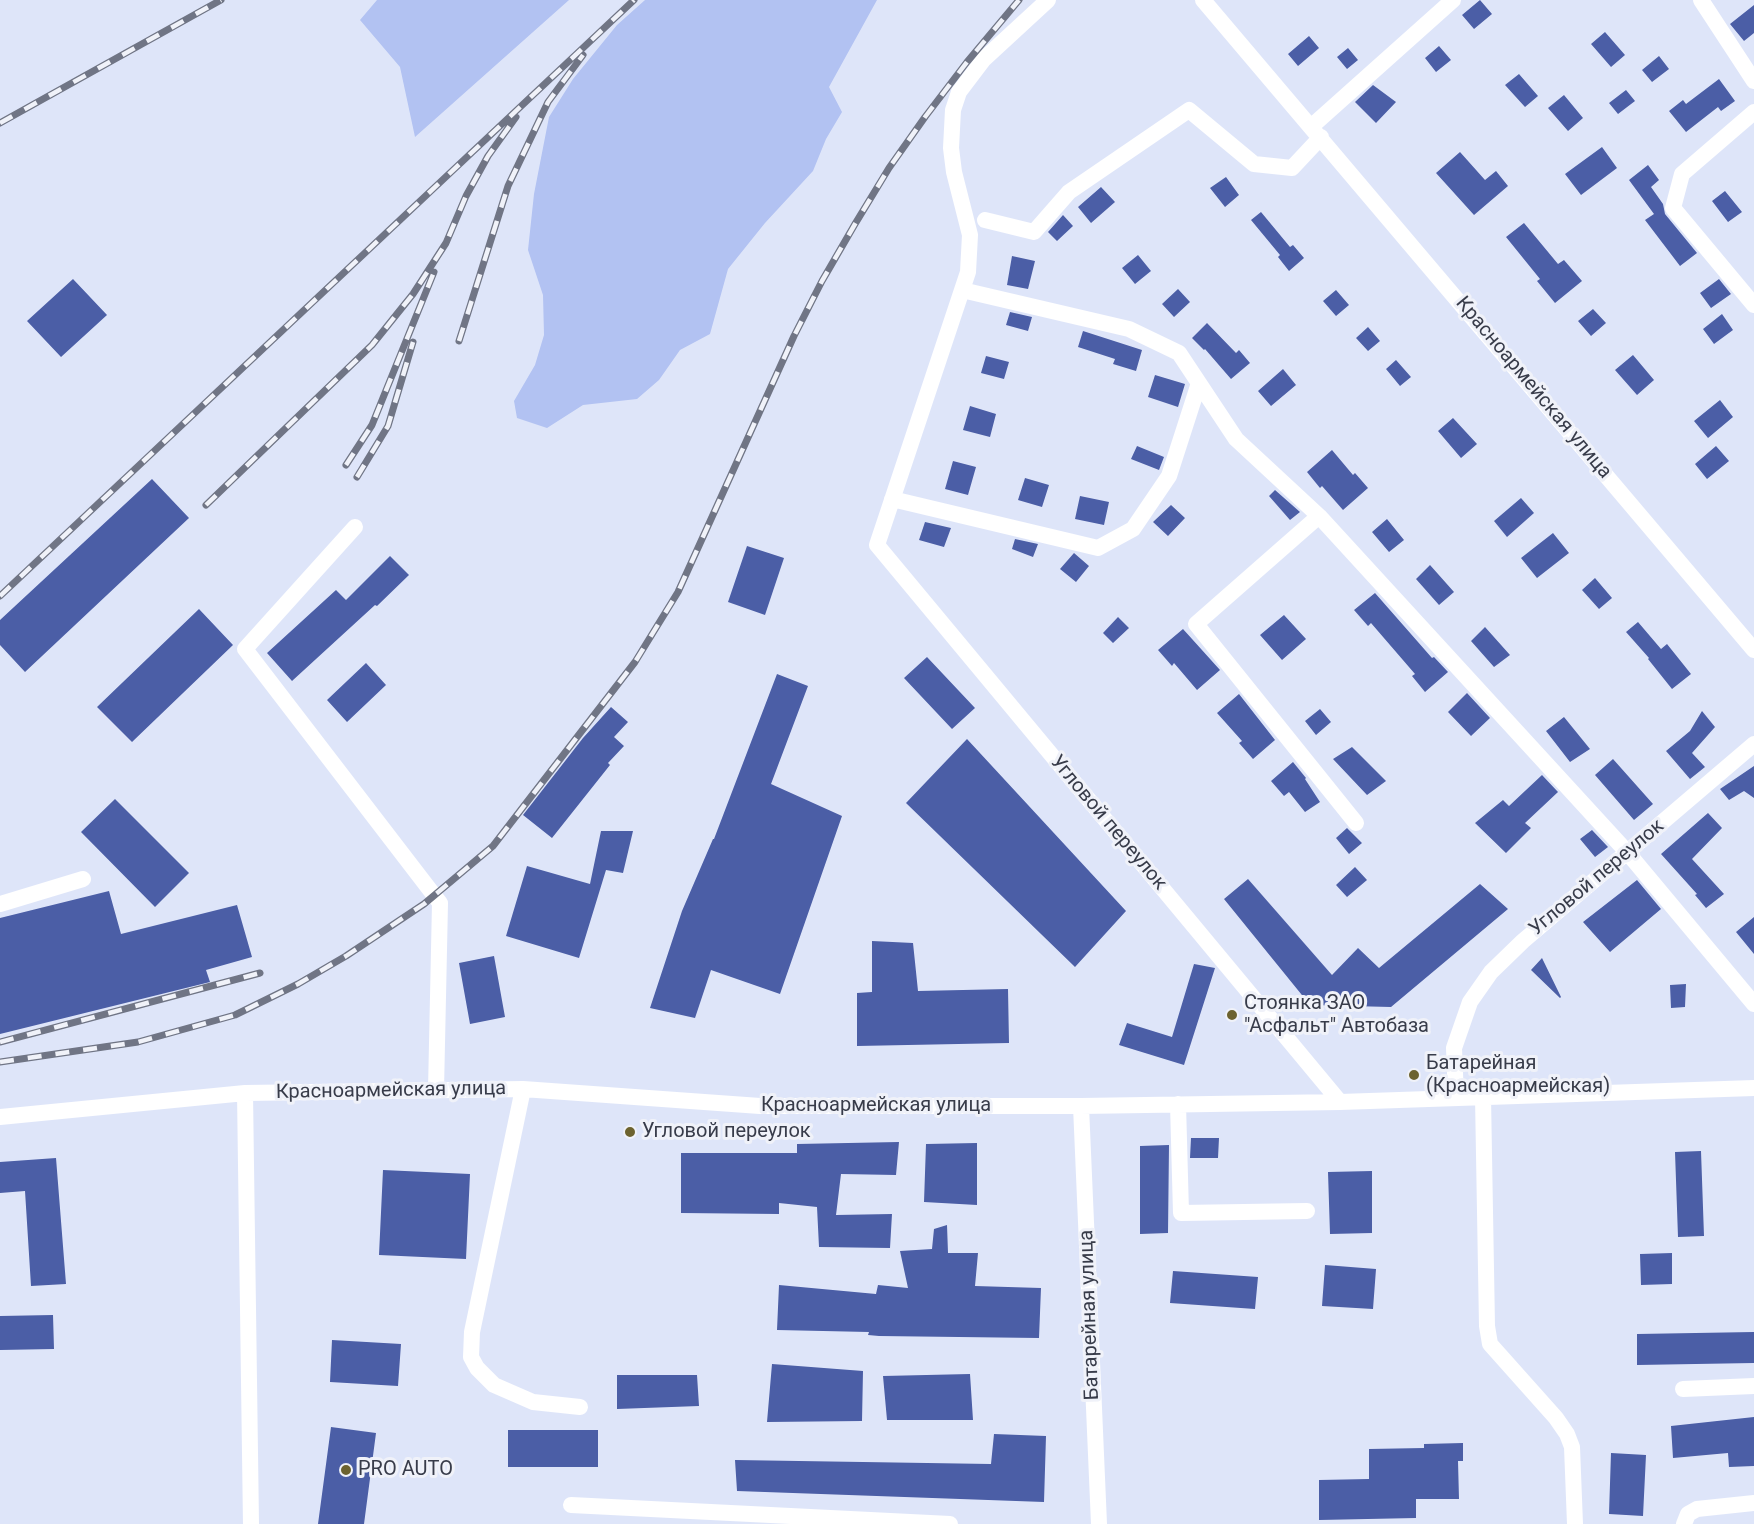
<!DOCTYPE html>
<meta charset="utf-8">
<style>
body{margin:0}
canvas{display:block;background:#dee5f9}
</style>
<canvas width="1754" height="1524"></canvas>
<script>
const g = document.querySelector('canvas').getContext('2d');
g.lineJoin = 'round';
function fillPath(path, color) {
  g.fillStyle = color;
  g.fill(path, 'evenodd');
}
function trace(path, color, width, dash) {
  g.strokeStyle = color;
  g.lineWidth = width;
  g.lineCap = dash ? 'butt' : 'round';
  g.setLineDash(dash || []);
  g.stroke(path);
}
function drawText(font, color, halo, rows, align = 'center') {
  g.font = font + ' Roboto,sans-serif';
  g.lineWidth = 6;
  g.setLineDash([]);
  g.textBaseline = 'middle';
  g.strokeStyle = halo;
  g.fillStyle = color;
  for (const [text, x, y, turn = 0] of rows) {
    g.save();
    g.translate(x, y);
    g.rotate((+turn || 0) * Math.PI / 180);
    g.textAlign = isNaN(turn) ? turn : align;
    if (halo) g.strokeText(text, 0, 0);
    g.fillText(text, 0, 0);
    g.restore();
  }
}
fillPath(new Path2D(`
 M377 0H569L415 137 400 67 360 20Z
 M645 0H877L829 87 842 112 826 139 813 171 765 223 728 269 710 334 680 350 659 380 637 399 583 405 547 428 517 418 514 401 535 365 544 335 543 295 528 250 534 194 549 117 573 79 617 25Z`), '#b2c2f2');
fillPath(new Path2D(`
 M1480 0 1492 14 1474 29 1462 15Z
 M1754 5V33L1744 41 1730 24Z
 M1605 32 1625 55 1611 67 1591 44Z
 M1309 36 1319 48 1298 66 1288 54Z
 M1439 46 1451 60 1436 72 1425 58Z
 M1348 48 1358 60 1347 69 1337 57Z
 M1659 56 1669 69 1652 82 1642 70Z
 M1519 74 1538 96 1525 107 1505 85Z
 M1719 79 1735 101 1721 111 1718 107 1686 132 1669 111 1683 100 1686 104Z
 M1373 85 1396 102 1376 123 1355 102Z
 M1626 90 1635 101 1618 114 1609 103Z
 M1564 95 1583 118 1568 131 1548 108Z
 M1602 147 1617 168 1581 195 1565 174Z
 M1460 152 1485 180 1496 171 1508 186 1474 215 1436 173Z
 M1648 165 1659 180 1651 187 1663 204 1665 214 1697 253 1680 266 1645 220 1654 214 1629 180Z
 M1226 177 1239 195 1225 207 1210 188Z
 M1101 187 1115 202 1091 223 1078 207Z
 M1725 191 1742 212 1728 222 1712 201Z
 M1261 212 1290 247 1293 245 1304 258 1289 271 1278 257 1280 255 1251 220Z
 M1063 215 1073 226 1057 241 1048 232Z
 M1524 223 1558 264 1564 260 1582 281 1555 303 1537 281 1540 279 1506 237Z
 M1138 255 1151 271 1135 284 1122 268Z
 M1012 256 1035 261 1028 289 1007 285Z
 M73 279 107 315 61 357 27 321Z
 M1719 279 1731 294 1711 308 1700 293Z
 M1178 289 1190 302 1174 317 1162 304Z
 M1336 290 1349 305 1336 316 1323 301Z
 M1593 309 1606 323 1591 336 1578 321Z
 M1010 312 1032 317 1028 331 1006 325Z
 M1722 314 1733 330 1714 344 1703 329Z
 M1207 323 1236 353 1239 350 1250 363 1231 379 1205 349 1204 350 1192 338Z
 M1368 327 1380 341 1368 351 1356 338Z
 M1083 331 1142 350 1136 371 1113 364 1115 359 1078 347Z
 M1633 355 1654 380 1637 395 1615 370Z
 M986 356 1009 362 1004 379 981 373Z
 M1396 360 1411 377 1400 386 1386 369Z
 M1283 369 1296 385 1271 406 1258 391Z
 M1155 375 1185 384 1178 407 1148 397Z
 M1720 400 1733 417 1708 438 1694 421Z
 M970 406 996 414 990 437 963 430Z
 M1453 418 1477 444 1461 458 1438 431Z
 M1137 446 1164 457 1159 470 1131 459Z
 M1716 446 1729 461 1707 479 1695 464Z
 M1332 450 1353 475 1355 473 1368 488 1343 510 1322 486 1320 488 1307 472Z
 M953 461 976 467 968 495 945 489Z
 M1025 478 1049 485 1042 507 1018 500Z
 M152 479 189 518 25 672 0 645V620Z
 M1275 490 1300 512 1290 520 1269 496Z
 M1080 496 1109 502 1104 525 1075 519Z
 M1521 498 1534 513 1507 537 1494 521Z
 M1171 505 1185 518 1168 536 1153 522Z
 M1387 519 1404 540 1389 552 1372 532Z
 M925 522 951 528 944 547 919 540Z
 M1553 533 1569 553 1537 578 1521 558Z
 M1015 539 1038 544 1033 557 1012 549Z
 M747 546 784 558 765 615 728 602Z
 M1074 553 1089 566 1076 582 1060 569Z
 M390 556 409 575 377 606 375 605 292 681 267 653 336 590 346 600Z
 M1430 565 1454 592 1439 605 1416 579Z
 M1595 578 1612 598 1599 609 1582 590Z
 M1375 593 1432 658 1434 657 1448 672 1425 692 1412 676 1415 674 1371 623 1368 626 1354 610Z
 M199 609 233 645 132 742 97 707Z
 M1284 615 1306 639 1282 660 1260 635Z
 M1118 617 1129 628 1113 643 1103 633Z
 M1638 622 1661 649 1667 644 1691 674 1672 689 1648 659 1649 658 1626 632Z
 M1485 627 1510 655 1494 667 1471 641Z
 M1183 629 1220 670 1197 690 1174 663 1172 666 1158 650Z
 M927 657 975 708 952 729 904 678Z
 M366 663 386 685 347 722 327 700Z
 M777 674 808 686 771 784 842 816 780 994 711 970 695 1018 650 1008 682 911 713 839H714Z
 M1467 693 1490 718 1471 736 1448 712Z
 M1239 694 1275 740 1253 759 1239 743 1242 741 1217 713Z
 M611 707 628 722 614 737 624 746 608 763 610 765 552 838 523 815 583 738Z
 M1320 709 1331 722 1316 735 1305 721Z
 M1702 711 1715 727 1692 753 1705 767 1690 779 1666 751 1690 731Z
 M1564 717 1590 749 1570 762 1546 731Z
 M967 739 1126 911 1075 967 906 803Z
 M1352 747 1386 781 1367 795 1333 759Z
 M1613 759 1653 804 1634 820 1595 775Z
 M1293 762 1306 778 1305 779 1320 802 1305 812 1289 792 1284 796 1271 781Z
 M1754 766V798L1744 791 1729 800 1720 789Z
 M1542 775 1558 792 1525 823 1531 828 1506 853 1475 823 1503 800 1509 806Z
 M115 799 189 873 155 907 81 832Z
 M1708 813 1722 828 1692 859 1724 894 1706 908 1695 895 1697 894 1661 854Z
 M1347 828 1362 843 1349 854 1336 838Z
 M1592 830 1608 847 1595 857 1580 839Z
 M601 831H633L623 873 606 870 579 958 506 936 527 866 590 884Z
 M1355 867 1367 880 1347 897 1336 885Z
 M1248 879 1332 975 1358 948 1379 968 1480 884 1508 909 1391 1007 1310 1005 1224 899Z
 M1637 880 1661 909 1610 952 1583 922Z
 M109 891 121 934 237 905 252 957 206 970 210 982 0 1034V918Z
 M1754 917V954L1736 932Z
 M872 941 913 943 918 991 1008 989 1009 1043 857 1046V993L872 992Z
 M494 956 505 1017 470 1024 459 963Z
 M1542 958 1561 997 1560 998 1531 970Z
 M1194 964 1215 968 1184 1065 1119 1045 1127 1023 1172 1037Z
 M1686 984 1685 1007 1671 1008 1670 985Z
 M1191 1138H1219L1218 1158H1190Z
 M899 1142 896 1175 841 1174 836 1215 892 1214 890 1248 819 1247 817 1207 779 1203V1214L681 1213V1153H797V1144Z
 M977 1143V1205L924 1202 926 1144Z
 M1169 1145 1168 1233 1140 1234V1146Z
 M1701 1151 1704 1236 1678 1237 1675 1152Z
 M56 1158 66 1284 31 1286 25 1191 0 1193V1162Z
 M383 1170 470 1174 466 1259 379 1255Z
 M1372 1171V1233L1330 1234 1328 1172Z
 M947 1225 948 1253H978L975 1286 1041 1288 1039 1338 879 1336 868 1335 869 1332 777 1330 779 1285 876 1294 878 1285 908 1288 900 1251 932 1249 934 1229Z
 M1672 1253V1284L1641 1285 1640 1254Z
 M1325 1265 1376 1269 1373 1309 1322 1306Z
 M1173 1271 1258 1277 1255 1309 1170 1303Z
 M53 1315 54 1349 0 1350V1316Z
 M1754 1332V1363L1637 1365V1334Z
 M332 1340 401 1344 398 1386 330 1382Z
 M772 1364 863 1371 862 1421 767 1422Z
 M970 1374 973 1420H887L883 1376Z
 M617 1375H697L699 1406 617 1409Z
 M1754 1417V1466L1729 1467 1728 1453 1673 1458 1671 1426Z
 M331 1427 376 1433 364 1524H318Z
 M508 1430H598V1467H508Z
 M994 1434 1046 1436 1044 1502 737 1491 735 1460 991 1464Z
 M1463 1443V1461H1458L1459 1499H1416V1518L1319 1520V1480L1369 1479V1449L1424 1448V1444Z
 M1611 1453 1646 1455 1643 1516 1609 1514Z`), '#4b5ea6');
trace(new Path2D(`
 M1048 0 984 59 959 92 953 110 951 148 954 172 970 235 968 272 877 545 1340 1102
 M1203 0 1754 650
 M1701 0 1754 81
 M1754 112 1682 174 1673 208 1754 305
 M1312 126 1453 0
 M985 220 1034 232 1069 192 1189 110 1254 164 1292 168 1321 137
 M962 290 1129 329 1179 353 1236 439 1319 516 1627 852 1754 1004
 M892 499 1098 548 1133 529 1169 476 1199 383
 M1319 516 1196 624 1356 823
 M355 527 245 649 440 903 436 1090
 M0 904 83 879
 M523 1089 472 1332 471 1357 477 1368 494 1385 533 1402 580 1407
 M245 1093 251 1524
 M1483 1097 1487 1326 1490 1344 1556 1418 1567 1434 1572 1447 1575 1524
 M1456 1098 1454 1048 1470 1002 1491 972 1523 941 1754 744
 M1178 1104 1181 1213 1307 1211
 M1081 1106 1099 1524
 M0 1117 245 1093 523 1089 760 1106H1081L1340 1102 1754 1088
 M1683 1389 1754 1386
 M571 1505 950 1524
 M1684 1524 1688 1514 1697 1509 1754 1503`), '#fff', 16);
const rail = new Path2D(`
 M0 123 221 0
 M459 341 508 186 548 102 583 55
 M346 465 372 425 434 272
 M357 477 388 426 413 342
 M206 505 372 345 413 294 446 243 466 196 488 156 516 117
 M0 596 634 0
 M0 1042 260 973
 M0 1062 138 1042 235 1015 298 984 346 956 424 904 493 846 635 662 678 592 794 336 822 281 855 224 889 168 925 117 967 62 1019 0`);
trace(rail, '#707585', 7);
trace(rail, '#f0f2f9', 4.5, [14]);
for (const [x, y, r, color] of [
 [1232,1015,6,"#6c622f"],
 [1414,1075,6,"#6c622f"],
 [630,1132,6,"#6c622f"],
 [346,1470,6,"#6c622f"]
]) {
  const dot = new Path2D();
  dot.arc(x, y, r, 0, 2 * Math.PI);
  g.fillStyle = color;
  g.fill(dot);
  trace(dot, '#f0f2f9', 2);
}
drawText('20px', '#383c4a', '#f0f2f9', [
 ["Красноармейская улица",1533,388,50],
 ["Угловой переулок",1108,823,50],
 ["Угловой переулок",1597,878,-40],
 ["Красноармейская улица",391,1091,-1],
 ["Красноармейская улица",876,1106],
 ["Батарейная улица",1090,1315,-92]
]);
drawText('20px', '#383c4a', '#f0f2f9', [
 ["Стоянка ЗАО",1244,1004],
 ["\"Асфальт\" Автобаза",1244,1027],
 ["Батарейная",1426,1064],
 ["(Красноармейская)",1426,1087],
 ["Угловой переулок",642,1132],
 ["PRO AUTO",358,1470]
], 'left');
</script>
